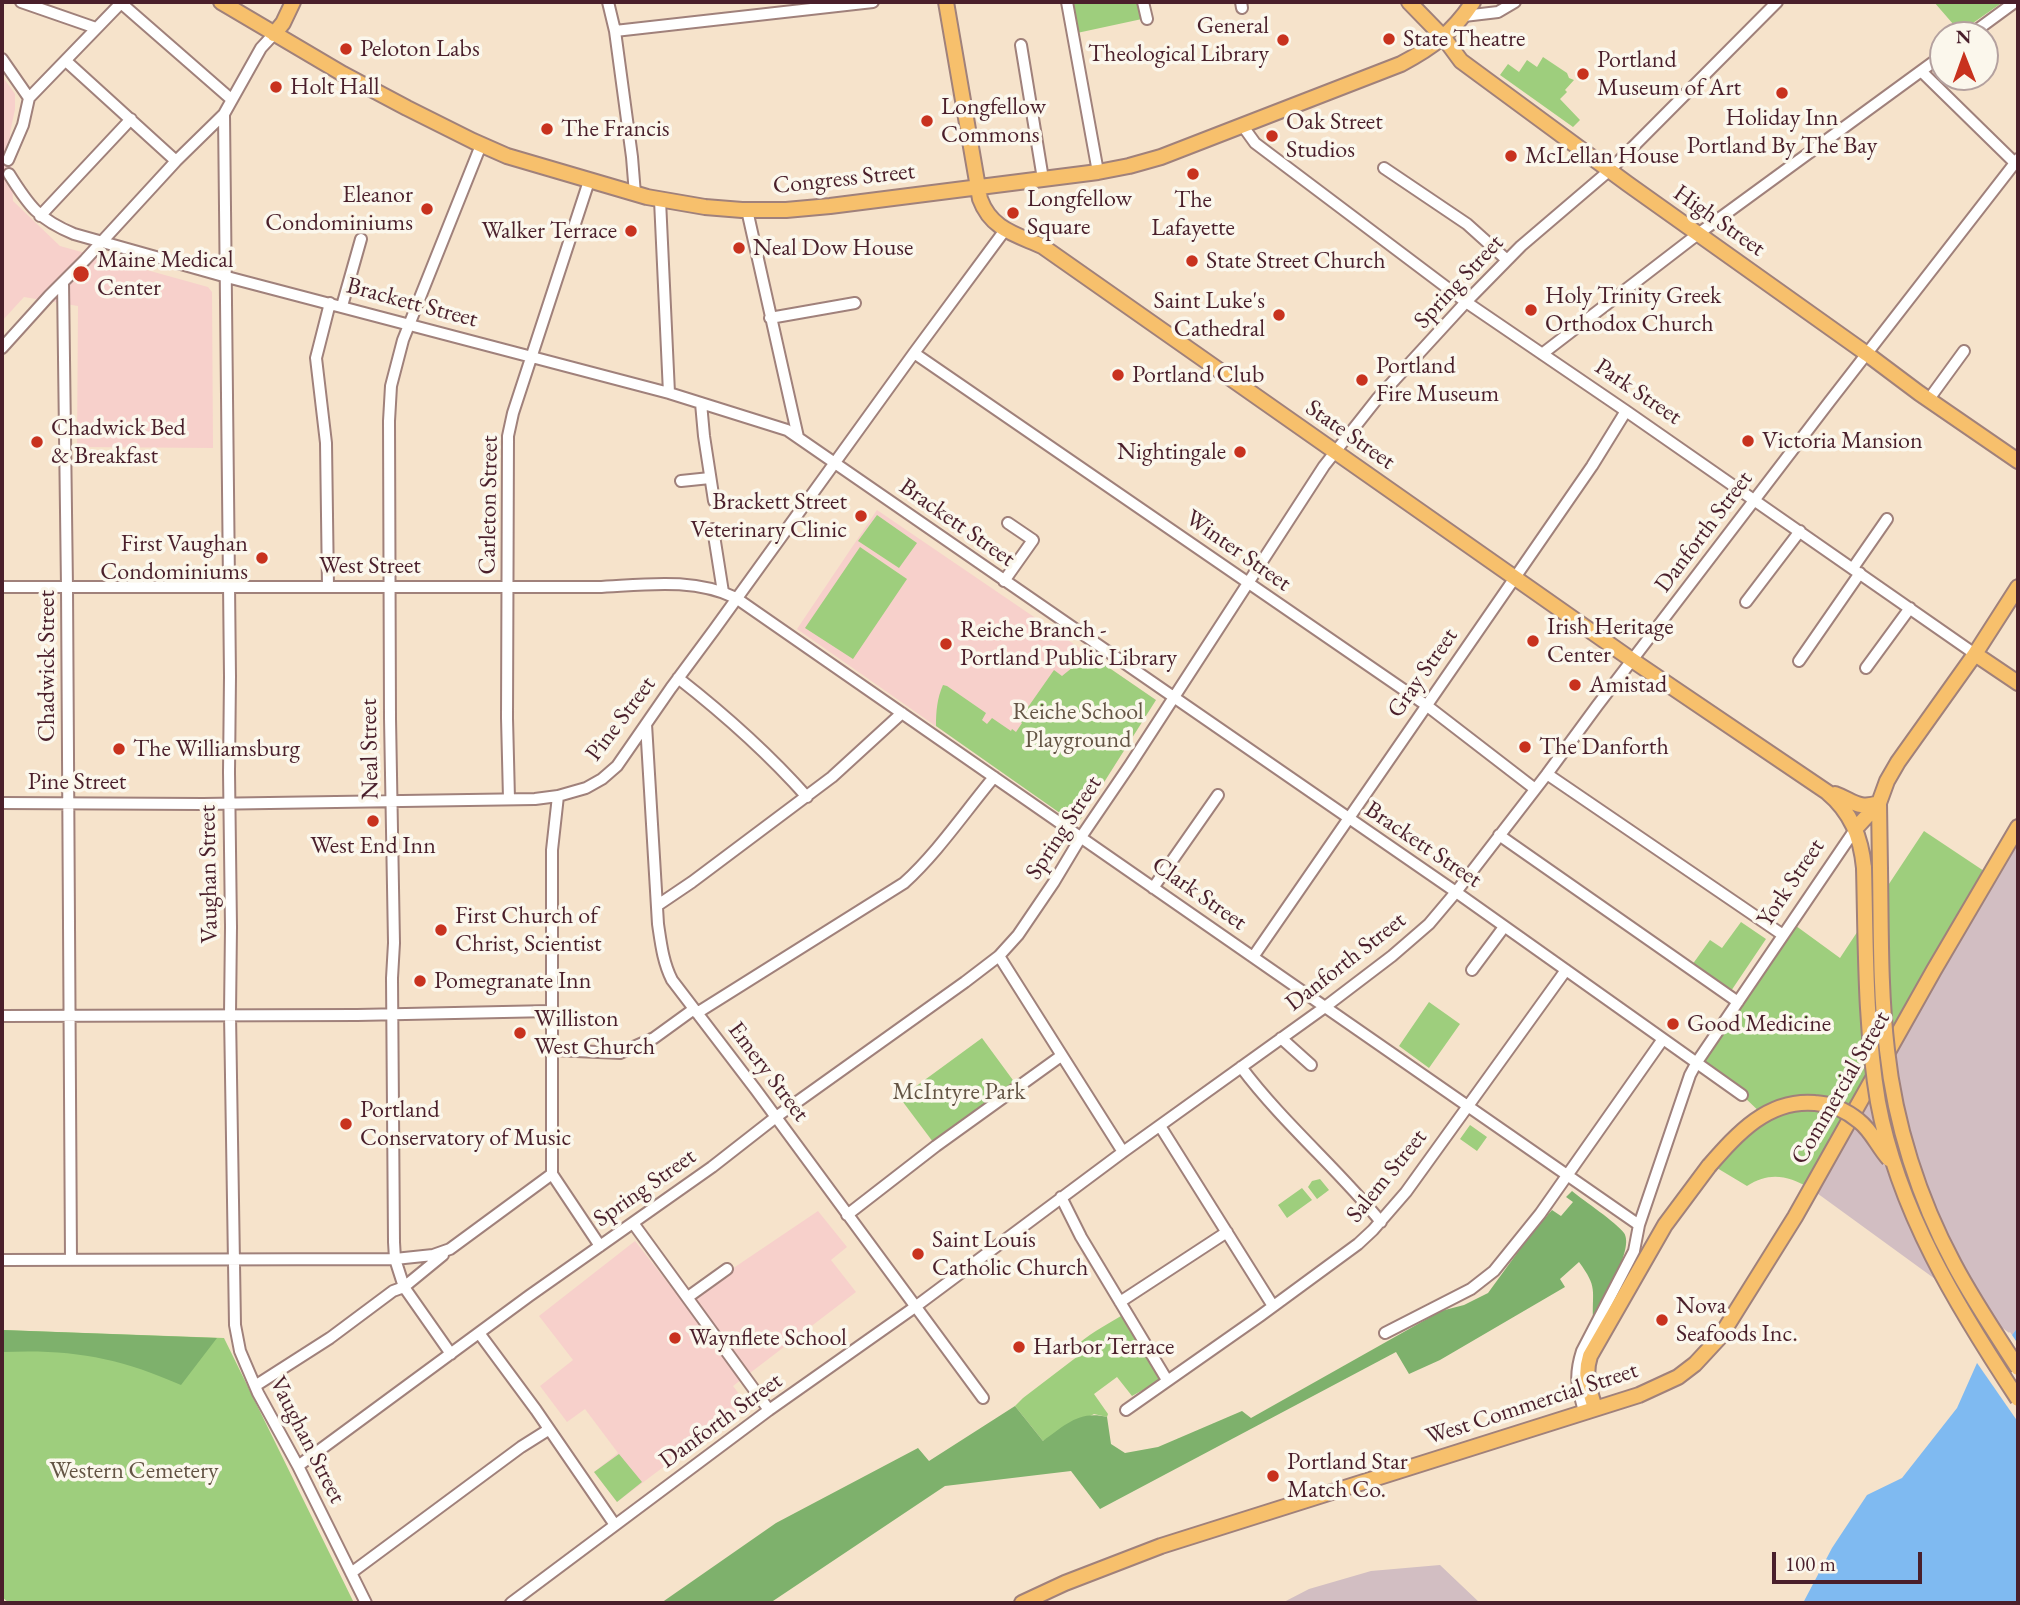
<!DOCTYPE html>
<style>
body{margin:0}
#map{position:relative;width:2020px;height:1605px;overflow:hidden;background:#f6e3cb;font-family:"EB Garamond",serif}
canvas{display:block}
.frame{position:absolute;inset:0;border:4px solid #4a1f2b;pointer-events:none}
.north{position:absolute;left:1929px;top:21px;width:70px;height:70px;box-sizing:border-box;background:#fbf7ec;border:2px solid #b4a19f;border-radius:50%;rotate:359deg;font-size:19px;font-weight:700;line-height:28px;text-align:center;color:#4a1f2b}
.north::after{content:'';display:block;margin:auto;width:24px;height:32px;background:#c8321e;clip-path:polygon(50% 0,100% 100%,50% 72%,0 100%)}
.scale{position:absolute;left:1772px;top:1552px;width:150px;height:32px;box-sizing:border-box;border:4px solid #4a1f2b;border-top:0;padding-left:9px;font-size:21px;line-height:24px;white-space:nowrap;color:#4a1f2b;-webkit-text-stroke:5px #fbf7ec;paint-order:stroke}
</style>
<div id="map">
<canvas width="2020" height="1605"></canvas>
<div class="frame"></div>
<div class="north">N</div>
<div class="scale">100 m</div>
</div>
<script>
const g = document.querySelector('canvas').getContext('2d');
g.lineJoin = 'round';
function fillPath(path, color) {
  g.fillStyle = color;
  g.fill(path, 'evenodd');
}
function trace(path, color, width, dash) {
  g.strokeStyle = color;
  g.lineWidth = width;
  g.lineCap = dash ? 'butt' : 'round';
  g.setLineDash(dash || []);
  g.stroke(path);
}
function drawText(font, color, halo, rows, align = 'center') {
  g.font = font + ' "EB Garamond",serif';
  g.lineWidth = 7;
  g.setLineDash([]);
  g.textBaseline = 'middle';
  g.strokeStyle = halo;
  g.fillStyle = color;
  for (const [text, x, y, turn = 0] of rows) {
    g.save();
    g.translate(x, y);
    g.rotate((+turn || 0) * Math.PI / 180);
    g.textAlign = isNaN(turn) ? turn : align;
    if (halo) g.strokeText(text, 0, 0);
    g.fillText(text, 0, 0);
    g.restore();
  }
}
fillPath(new Path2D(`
 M2 76 15 94V109L10 133 13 201 60 246 208 287 212 292 213 448 77 447 78 306 24 297 2 321Z
 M877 510 1156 700 1077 825 797 629Z
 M818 1211 847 1247 831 1260 856 1292 733 1386 747 1404 617 1502 594 1472 618 1453 585 1409 567 1422 540 1386 573 1360 539 1316 635 1241 683 1302Z`), '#f7d0cb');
fillPath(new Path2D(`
 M2018 828V1327L2012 1335 1810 1188Z
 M1440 1565 1480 1603H1282L1309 1589 1371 1571Z`), '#d2bec2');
fillPath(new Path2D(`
 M1071 2H1138L1142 19 1077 33Z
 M1934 2H2003L1960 32Z
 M1543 57 1567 73 1569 78 1574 80 1565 90 1567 92 1560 99 1580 120 1573 127 1500 75 1508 64 1519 72 1527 60 1537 67Z
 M877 515 917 543 899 568 858 541Z
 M860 547 907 579 853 659 805 628Z
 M1089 654 1156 700 1077 825 936 726C936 712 937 698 943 685L947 686 986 713 982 720 987 724 992 718 1011 731 1012 729 1016 732 1022 723 1019 720 1054 670 1062 676Z
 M1924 831 1990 875 1810 1188C1788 1176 1770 1171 1747 1186L1717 1168 1749 1133 1766 1118 1742 1095 1697 1062 1792 923 1840 958Z
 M1741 922 1766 939 1731 991 1692 965 1710 940 1722 948Z
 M1429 1002 1460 1024 1429 1068 1399 1046Z
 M982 1038 1018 1087 936 1146 900 1098Z
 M1470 1125 1487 1137 1477 1151 1460 1139Z
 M1320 1179 1329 1190 1317 1199 1308 1187 1312 1181Z
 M1302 1188 1312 1200 1287 1218 1278 1205Z
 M1121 1316 1161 1380 1132 1396 1117 1377 1094 1394 1108 1414 1107 1417 1094 1414 1043 1441 1015 1406 1023 1398 1078 1356 1073 1349C1087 1335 1104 1326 1121 1316Z
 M2 1330 224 1338 354 1603H9L2 1597Z
 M619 1454 642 1482 617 1502 594 1472Z`), '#9ece7d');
fillPath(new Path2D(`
 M1572 1191C1584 1201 1616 1222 1624 1233 1635 1249 1601 1303 1593 1320 1592 1289 1598 1288 1579 1262L1560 1279 1565 1287 1440 1360 1409 1374 1396 1352 1100 1509 1071 1471 945 1486 770 1603H661L776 1523 918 1448 929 1461 1015 1406 1043 1441C1064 1426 1079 1410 1107 1417L1111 1444 1125 1453 1158 1447 1242 1411 1251 1418 1441 1311 1464 1305 1488 1293 1531 1234 1552 1210 1561 1216 1573 1202 1566 1197Z
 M2 1330 217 1338 181 1385C118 1357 71 1349 2 1352Z`), '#7eb16c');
fillPath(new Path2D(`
 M2018 1327V1603H1803L1832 1548 1867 1495 1902 1478 1957 1408 1977 1363 2012 1335Z`), '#7fbaf1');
fillPath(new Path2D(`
 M2010 1332 2018 1344V1422L1975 1360Z`), '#f6e3cb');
const minor = new Path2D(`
 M21 2 96 28
 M608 2 615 31 632 157 635 194
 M1067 2 1098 172
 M1143 2 1147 19
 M1241 2 1242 8
 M121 3 231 99
 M1464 16 1498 12 1515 2
 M615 31 873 2
 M1970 35 2015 2
 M1021 45 1043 179
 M2 59 29 98
 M66 61 176 161
 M1921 71 2015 163
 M29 98 122 2
 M224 114 230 676 229 772 231 927 230 1014 235 1325 240 1351 258 1393 298 1466 366 1603
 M1242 125 1255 143 1466 302 1626 411 1975 654
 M8 160 23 125 29 98
 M1384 168 1467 224 1507 260
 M9 174C29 206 38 219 74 234L227 277 669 393 787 430 1456 892 1742 1095
 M660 200 669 393
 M747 210 798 437
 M40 216 131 119
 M63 282 67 587 71 1260
 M342 306 361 239
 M770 318 855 303
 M2 348 49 296 85 260 176 161 224 114 261 48 274 34
 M914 353 1426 705 1535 789
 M1542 354 1698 234 1943 55
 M1929 399 1964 351
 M701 403 704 436 714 501
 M681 481 710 478
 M713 529 723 592
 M1853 568 1887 519
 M1004 581 1033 540 1008 523
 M2 587H597C643 585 693 577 736 598L1639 1225
 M328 587 326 443 316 358 330 303
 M1746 602 1800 531
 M1799 661 1860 573
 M1866 668 1910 608
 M678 678C724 714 768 753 807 797
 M646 724 658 924C661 944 663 962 672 980L756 1090 983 1398
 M1547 774 1783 935
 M558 796 552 850V1174L600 1246
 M509 799 507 718 508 436 513 413 589 181
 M2 803 203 804 535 799 558 796 586 788 602 779 617 766 671 688 714 630 914 353 1005 230
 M1499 835 1738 1002
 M1153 888 1218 795
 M658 905 692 882 832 777 902 713
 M999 956 1123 1152
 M1253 957 1592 466 1626 411
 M1472 970 1504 927
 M697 1013 904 883C938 852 964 813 994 777
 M2 1016 357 1015 552 1011
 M1281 1038 1311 1065
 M554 1050 620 1053 654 1038 694 1009
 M1241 1067C1283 1123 1337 1168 1381 1222
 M1160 1126 1273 1306
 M1061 1197 1081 1237 1167 1380
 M847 1215 936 1146 1061 1056
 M633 1223 769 1410
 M2 1260 395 1259 433 1255 450 1249 552 1174
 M688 1297 727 1269
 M1120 1302 1227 1232
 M479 1333 536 1410 615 1525
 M1385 1333 1471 1289 1494 1271 1540 1214 1663 1039
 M451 1354 404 1287 395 1259 394 1242 392 978 394 943 390 718 389 421 391 386 403 340 481 145
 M255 1386 330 1338 393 1291 404 1287 443 1255
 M1126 1410 1260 1316 1358 1244 1373 1230 1406 1192 1566 970
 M1584 1411C1577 1387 1574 1376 1582 1351L1634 1251 1639 1225 1690 1075 1697 1062 1856 828
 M298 1466 529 1296 712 1167 776 1117 965 982 999 956 1018 935 1054 882 1081 837 1130 765 1324 466 1377 399 1466 302 1521 246 1610 170 1777 2
 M351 1573 521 1447 548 1430
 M511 1603 769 1410 915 1307 1123 1152 1325 1007 1392 956 1429 924 1456 892 1547 774 1597 706 1830 401 2018 159`);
const major = new Path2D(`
 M221 2 343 74 407 108 473 141 507 156 647 197 705 207 742 210H786L830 206 1098 172 1129 166 1161 157 1401 64C1433 47 1453 32 1473 2
 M946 2 980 199C991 229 1015 234 1042 246L1632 660 1827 792C1851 812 1861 837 1864 868
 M1409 2 1444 38 1461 61 1628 184 1867 354 1919 393 2018 461
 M274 34 283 23 293 2
 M1975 654 2018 683
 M1835 794C1854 801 1858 810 1879 803
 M1879 803 1880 869
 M1856 828 1879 803 1887 781 1898 762 1975 654 2018 587
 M1595 1408C1589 1389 1584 1375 1590 1356L1665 1225 1709 1166
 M1022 1603 1065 1583 1161 1546 1639 1395 1678 1377 1695 1364 1720 1337 1795 1217 1934 970 2018 827`);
trace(minor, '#a0817b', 14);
trace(major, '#a0817b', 18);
trace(minor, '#fff', 10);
trace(major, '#f7c06c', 14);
const majorBridge = new Path2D(`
 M1864 868C1866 946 1865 1025 1878 1102 1898 1211 1958 1308 2018 1399
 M1880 869C1881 929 1880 990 1887 1050 1895 1124 1919 1199 1954 1264 1973 1300 1996 1334 2018 1368
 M1709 1166C1738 1133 1768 1099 1815 1103 1832 1104 1847 1111 1859 1121 1872 1131 1878 1147 1889 1159`);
trace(majorBridge, '#a0817b', 18, []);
trace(majorBridge, '#f7c06c', 14);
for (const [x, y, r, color] of [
 [1389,39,7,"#c8321e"],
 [1283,40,7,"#c8321e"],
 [346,49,7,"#c8321e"],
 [1583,74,7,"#c8321e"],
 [276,87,7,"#c8321e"],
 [1782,93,7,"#c8321e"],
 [927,121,7,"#c8321e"],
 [547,129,7,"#c8321e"],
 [1272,136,7,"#c8321e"],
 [1511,156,7,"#c8321e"],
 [1193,174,7,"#c8321e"],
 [427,209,7,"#c8321e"],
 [1013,213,7,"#c8321e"],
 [631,231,7,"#c8321e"],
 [739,248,7,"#c8321e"],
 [1192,261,7,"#c8321e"],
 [81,274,9,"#c8321e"],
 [1531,310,7,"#c8321e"],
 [1279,315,7,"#c8321e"],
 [1118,375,7,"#c8321e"],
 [1362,380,7,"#c8321e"],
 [1748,441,7,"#c8321e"],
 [37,442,7,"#c8321e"],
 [1240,452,7,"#c8321e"],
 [861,516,7,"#c8321e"],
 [262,558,7,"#c8321e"],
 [1533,641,7,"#c8321e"],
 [946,644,7,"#c8321e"],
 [1575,685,7,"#c8321e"],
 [1525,747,7,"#c8321e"],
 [119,749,7,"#c8321e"],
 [373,821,7,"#c8321e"],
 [441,930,7,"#c8321e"],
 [420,981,7,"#c8321e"],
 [1673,1024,7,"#c8321e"],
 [520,1033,7,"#c8321e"],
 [346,1124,7,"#c8321e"],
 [918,1254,7,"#c8321e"],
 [1662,1320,7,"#c8321e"],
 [675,1338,7,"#c8321e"],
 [1019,1347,7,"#c8321e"],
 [1273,1476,7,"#c8321e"]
]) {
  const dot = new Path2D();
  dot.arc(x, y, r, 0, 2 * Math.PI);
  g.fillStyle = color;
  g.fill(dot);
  trace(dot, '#fbf7ec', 2.5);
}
drawText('24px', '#4a1f2b', '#fbf7ec', [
 ["General",1269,26,"right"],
 ["Theological Library",1269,54,"right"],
 ["State Theatre",1403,39],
 ["Peloton Labs",360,49],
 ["Portland",1597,60],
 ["Museum of Art",1597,88],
 ["Holt Hall",290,87],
 ["Longfellow",941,107],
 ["Commons",941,135],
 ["Holiday Inn",1782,118,"center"],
 ["Portland By The Bay",1782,146,"center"],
 ["Oak Street",1286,122],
 ["Studios",1286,150],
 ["The Francis",561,129],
 ["McLellan House",1525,156],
 ["Eleanor",413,195,"right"],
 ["Condominiums",413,223,"right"],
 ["Longfellow",1027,199],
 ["Square",1027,227],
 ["The",1193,200,"center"],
 ["Lafayette",1193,228,"center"],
 ["Walker Terrace",617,231,"right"],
 ["Neal Dow House",753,248],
 ["Maine Medical",97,260],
 ["Center",97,288],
 ["State Street Church",1206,261],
 ["Holy Trinity Greek",1545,296],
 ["Orthodox Church",1545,324],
 ["Saint Luke's",1265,301,"right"],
 ["Cathedral",1265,329,"right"],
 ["Portland",1376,366],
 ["Fire Museum",1376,394],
 ["Portland Club",1132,375],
 ["Chadwick Bed",51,428],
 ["& Breakfast",51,456],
 ["Victoria Mansion",1762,441],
 ["Nightingale",1226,452,"right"],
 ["Brackett Street",847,502,"right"],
 ["Veterinary Clinic",847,530,"right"],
 ["First Vaughan",248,544,"right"],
 ["Condominiums",248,572,"right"],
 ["Irish Heritage",1547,627],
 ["Center",1547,655],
 ["Reiche Branch -",960,630],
 ["Portland Public Library",960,658],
 ["Amistad",1589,685],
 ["The Danforth",1539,747],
 ["The Williamsburg",133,749],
 ["West End Inn",373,846,"center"],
 ["First Church of",455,916],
 ["Christ, Scientist",455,944],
 ["Pomegranate Inn",434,981],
 ["Williston",534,1019],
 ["West Church",534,1047],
 ["Good Medicine",1687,1024],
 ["Portland",360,1110],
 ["Conservatory of Music",360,1138],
 ["Saint Louis",932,1240],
 ["Catholic Church",932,1268],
 ["Nova",1676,1306],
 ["Seafoods Inc.",1676,1334],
 ["Waynflete School",689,1338],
 ["Harbor Terrace",1033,1347],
 ["Portland Star",1287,1462],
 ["Match Co.",1287,1490]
], 'left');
drawText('24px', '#4a1f2b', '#fbf7ec', [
 ["Congress Street",844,179,-6],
 ["High Street",1719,221,35],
 ["Spring Street",1459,282,-47],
 ["Brackett Street",412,303,15],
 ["Park Street",1638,392,34],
 ["State Street",1350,435,35],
 ["Carleton Street",489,505,-89],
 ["Brackett Street",957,523,35],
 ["Danforth Street",1704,532,-53],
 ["Winter Street",1238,551,35],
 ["West Street",370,566],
 ["Chadwick Street",47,666,-90],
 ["Gray Street",1423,673,-55],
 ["Pine Street",621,719,-53],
 ["Neal Street",370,749,-91],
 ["Pine Street",77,782],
 ["Spring Street",1064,828,-57],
 ["Brackett Street",1423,845,34],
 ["Vaughan Street",209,874,-91],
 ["York Street",1791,883,-56],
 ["Clark Street",1199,894,35],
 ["Danforth Street",1346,962,-38],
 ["Emery Street",768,1072,53],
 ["Commercial Street",1841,1088,-60],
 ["Salem Street",1387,1176,-51],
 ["Spring Street",645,1188,-35],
 ["West Commercial Street",1532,1404,-18],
 ["Danforth Street",721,1421,-36],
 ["Vaughan Street",307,1440,63]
]);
drawText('24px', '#635444', '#fbf7ec', [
 ["Reiche School",1078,712],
 ["Playground",1078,740],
 ["McIntyre Park",959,1092],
 ["Western Cemetery",134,1471]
]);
</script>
